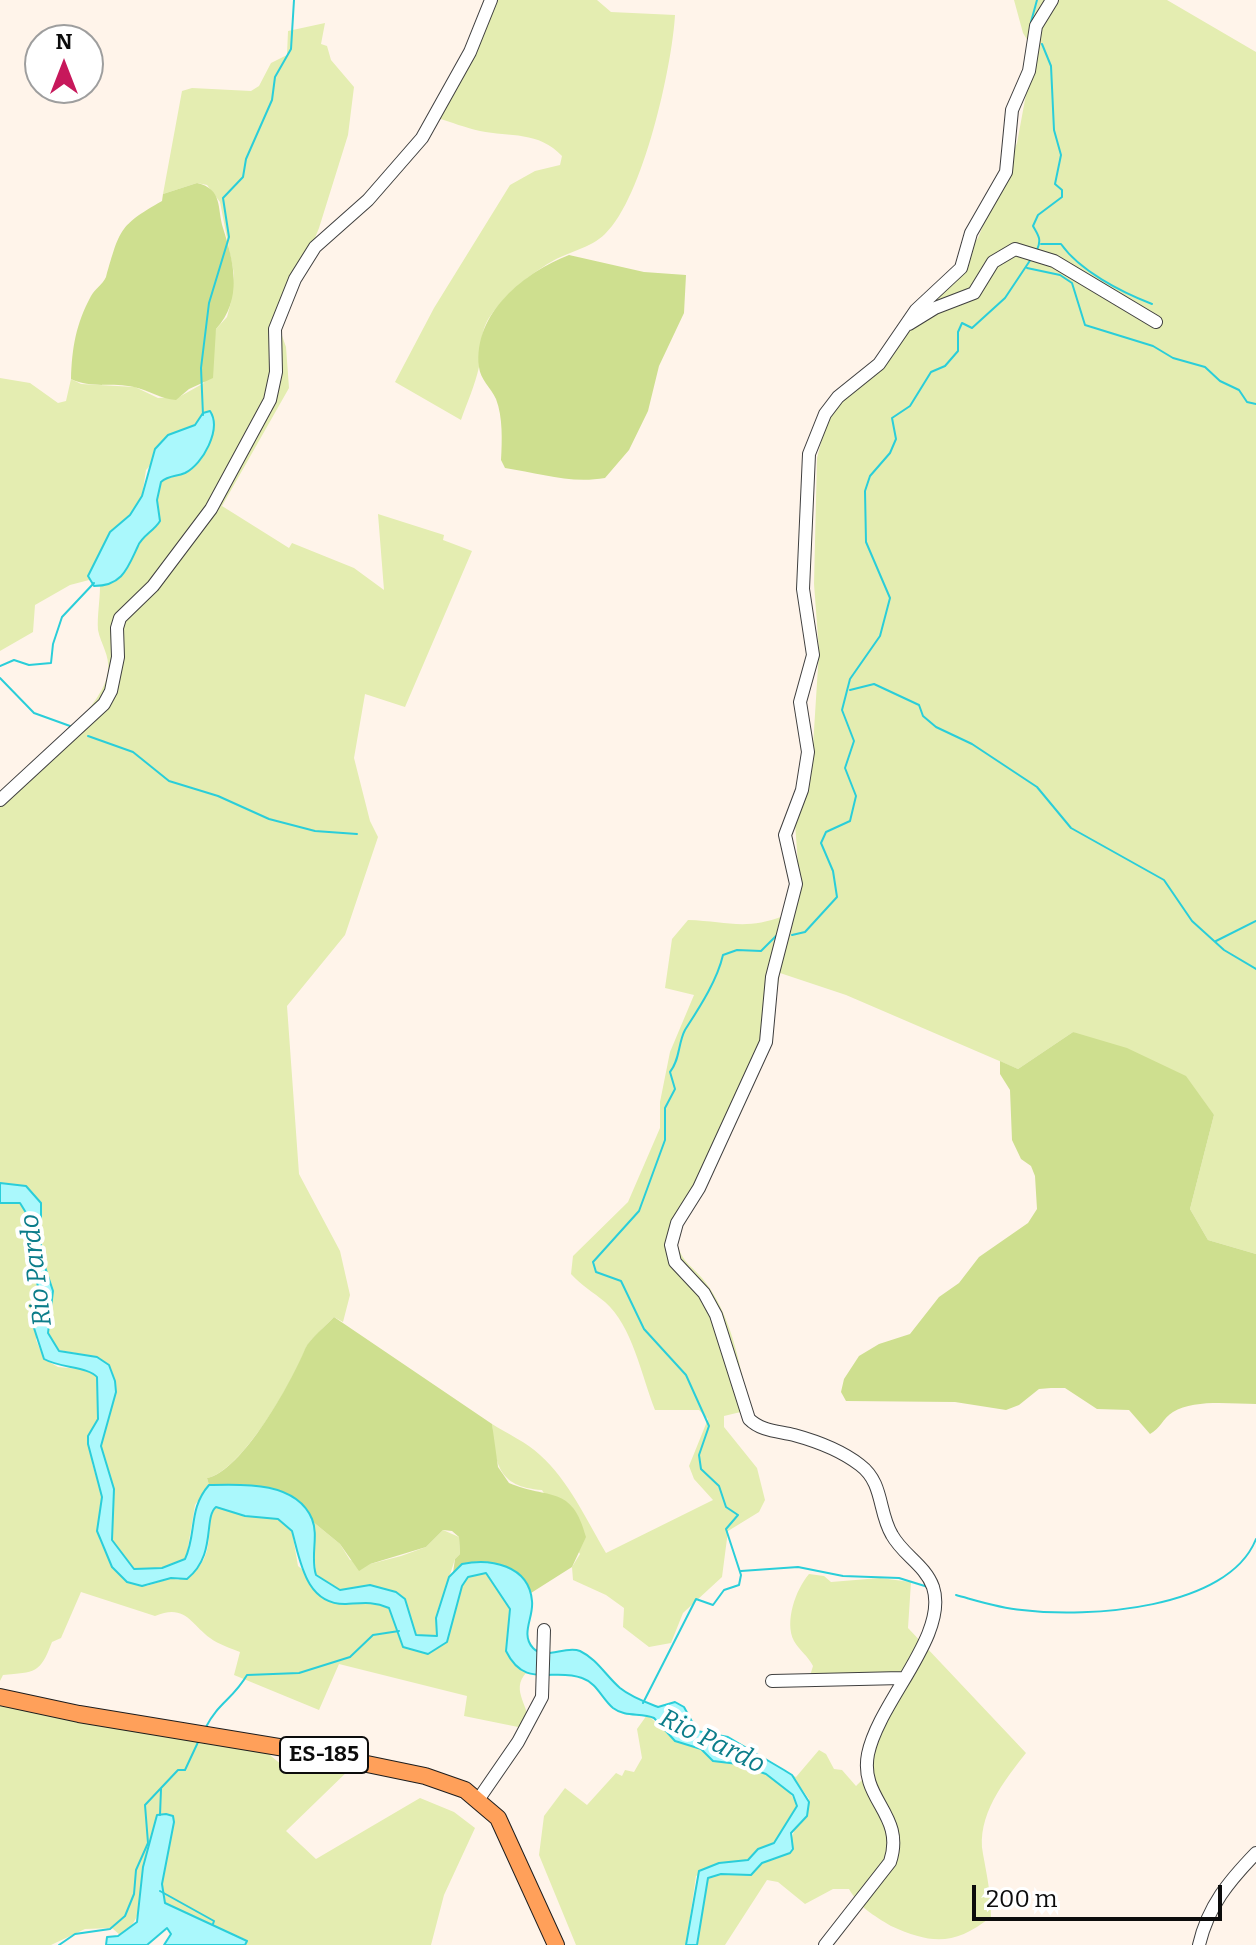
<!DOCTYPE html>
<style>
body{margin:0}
#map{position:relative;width:1256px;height:1945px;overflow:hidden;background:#fff4ea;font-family:Bitter,serif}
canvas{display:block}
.north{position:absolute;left:24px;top:24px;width:80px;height:80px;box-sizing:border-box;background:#fff;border:2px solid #9e9e9e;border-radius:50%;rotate:0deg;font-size:22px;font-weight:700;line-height:32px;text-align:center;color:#0c0c0c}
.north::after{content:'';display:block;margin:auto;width:28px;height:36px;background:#c7185b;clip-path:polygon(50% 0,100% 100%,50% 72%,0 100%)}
.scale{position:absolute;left:972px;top:1885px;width:250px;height:36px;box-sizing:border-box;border:4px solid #0c0c0c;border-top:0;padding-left:10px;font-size:24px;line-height:28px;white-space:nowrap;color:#0c0c0c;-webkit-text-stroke:6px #fff;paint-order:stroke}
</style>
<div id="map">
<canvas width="1256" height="1945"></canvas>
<div class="north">N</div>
<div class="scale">200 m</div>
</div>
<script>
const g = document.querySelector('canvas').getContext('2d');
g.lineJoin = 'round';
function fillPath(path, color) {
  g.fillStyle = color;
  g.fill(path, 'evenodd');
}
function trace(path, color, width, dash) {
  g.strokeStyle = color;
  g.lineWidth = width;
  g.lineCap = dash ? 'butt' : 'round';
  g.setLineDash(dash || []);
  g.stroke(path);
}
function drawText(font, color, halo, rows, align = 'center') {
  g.font = font + ' Bitter,serif';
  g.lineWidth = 8;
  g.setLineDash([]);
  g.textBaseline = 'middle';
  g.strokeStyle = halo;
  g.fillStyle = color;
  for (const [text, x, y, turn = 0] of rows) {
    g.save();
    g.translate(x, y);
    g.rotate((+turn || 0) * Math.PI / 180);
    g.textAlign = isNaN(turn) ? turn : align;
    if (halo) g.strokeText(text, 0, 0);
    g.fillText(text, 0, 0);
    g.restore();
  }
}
fillPath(new Path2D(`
 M494 0H597L611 12 675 15C672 67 643 198 605 234 591 248 567 252 551 262 530 274 505 295 491 315 479 331 482 349 479 367 475 385 467 403 461 420L395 382 434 308 510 185 535 171 560 165 562 156C539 131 510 137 480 131 466 128 451 122 437 118Z
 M1014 0H1167L1256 52V1254L1208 1240 1190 1209 1214 1115 1073 1032 1018 1069 846 995 780 973 770 1037 675 1230C679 1266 691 1261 709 1287 733 1322 741 1369 749 1410L724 1416V1427L757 1468 765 1500 759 1512 728 1531 722 1577 683 1613 671 1643 649 1647 623 1627 624 1608 606 1595 573 1580 572 1567 580 1554 542 1490C497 1487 495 1463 492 1424 508 1434 526 1442 540 1455 569 1481 586 1519 606 1553L713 1500 694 1479 689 1466 708 1419 699 1410H655C642 1377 632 1325 605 1302 593 1292 582 1286 571 1274L573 1256 628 1202 660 1128V1102L670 1052 694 995 665 988 672 939 688 920C726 921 745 931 783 916L799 878 795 823 812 762 819 651 814 584 817 458 829 412 938 289 978 238 1017 143 1034 51 1023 33Z
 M325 23 321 44 327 46 331 60 354 87 348 135 319 228 279 327 286 347 289 388 222 506 289 548 292 543 354 568 384 590 378 514 444 535 443 540 472 551 405 707 365 694 354 758 370 821 378 837 345 935 287 1006 299 1174 340 1251 350 1295 343 1322 334 1317C326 1326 310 1338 305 1350 293 1381 241 1472 207 1478L209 1485 195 1505 186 1559 173 1566 142 1572 134 1569 112 1540 114 1489 101 1446 116 1392 115 1381 111 1368 97 1357 59 1350 48 1333 53 1291 41 1255V1203L26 1186 0 1183V806C23 774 106 707 108 671 110 655 101 645 98 630 97 616 100 601 100 586 125 583 129 565 138 546 142 536 154 531 160 521L157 500 161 482C169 475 177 477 185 473 203 463 222 429 210 412L203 413 195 425 177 435 146 470 142 496 130 515 110 532 89 580 70 585 35 605 33 632 0 651V378L30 383 58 403 66 401 71 379 81 384 135 387 158 398 179 397 204 383 216 329 227 317 231 302 234 274 220 202 207 185 197 183 163 194 182 91 192 88 251 91 259 86 271 63 287 55 288 31Z
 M15 1201 24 1206 28 1216V1248L41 1298 36 1340 44 1359 58 1367 89 1370 97 1377 98 1419 92 1463 102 1497 97 1531 100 1541 112 1567 127 1582 147 1586 171 1578 178 1580C215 1565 206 1543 212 1509L217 1507 245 1516 278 1519 292 1531 298 1566 345 1604 377 1602 389 1608 403 1647 447 1641 462 1586 468 1577 486 1572 510 1609 506 1650 510 1659 527 1672C508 1691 533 1708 528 1729L464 1716 467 1696 339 1664 319 1710 234 1675 240 1652C230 1648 218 1644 210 1638 191 1624 185 1603 155 1616L81 1592 61 1638 52 1642C40 1674 35 1672 3 1675L0 1681V1203Z
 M312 1521 340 1544 350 1560 370 1564 401 1556 426 1547 443 1530 459 1537 460 1554 455 1559 436 1618 437 1636 416 1635 405 1599 370 1585 340 1590 316 1575Z
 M809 1574 824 1576 831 1582 880 1578 911 1582 908 1628 1026 1753C1004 1781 976 1816 983 1854 987 1876 991 1894 991 1917 955 1945 933 1945 891 1926 873 1915 860 1908 849 1889H833L805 1904 778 1882 767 1880 725 1945H697L708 1878 721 1874 751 1875 762 1863 790 1853C790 1830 802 1820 809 1799L792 1775 796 1777 819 1750 826 1754 834 1769 842 1770 856 1786 863 1779 899 1691 895 1673 809 1679 813 1666C808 1656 799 1650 794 1641 784 1622 796 1589 809 1574Z
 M0 1697 262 1745C279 1769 296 1772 324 1773L340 1760 353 1766 286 1831 316 1859 420 1798 454 1812 475 1828 444 1895 431 1945H245L247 1940 165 1904 162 1884 174 1822C167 1828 155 1836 151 1843 136 1873 153 1917 120 1935L112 1928 85 1929 51 1945H0Z
 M647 1715 681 1743 701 1749 707 1756C740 1765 784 1771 797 1806L774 1843 758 1850 748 1860 719 1863 696 1876 686 1945H576L539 1855 544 1816 565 1788 587 1805 616 1773 622 1776 625 1770 634 1772 642 1758 637 1729Z`), '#e4edb1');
fillPath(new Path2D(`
 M197 183C223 189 217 208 223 228 234 262 243 300 216 329L213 378 189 389 176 400C160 399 149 390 134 387 113 382 92 389 71 379 72 347 76 324 91 296 95 289 103 284 106 277 120 230 118 226 162 201L163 194Z
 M569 255 644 272 686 275 684 313 659 366 648 411 629 450 605 478C570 484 539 473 505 468L501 460C502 441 503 417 496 399 491 388 480 379 479 367 473 313 525 272 569 255Z
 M1073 1032 1127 1048 1186 1076 1214 1115 1190 1209 1208 1240 1256 1254V1404C1232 1404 1194 1399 1173 1412 1163 1418 1160 1429 1150 1434L1129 1410 1097 1409 1065 1388H1051L1039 1389 1019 1405 1006 1410 955 1402 846 1401 841 1392 844 1379 859 1356 879 1344 910 1334 939 1297 959 1283 979 1257 1028 1223 1037 1209 1035 1176 1031 1166 1021 1159 1012 1140 1010 1090 1000 1074V1061L1018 1069Z
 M334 1317 492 1424 498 1467 509 1483C549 1500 572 1484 586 1537L572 1567 531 1593C515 1565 492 1557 462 1564L453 1573 455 1559 460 1554 459 1537 452 1531 443 1530 426 1547 370 1564 359 1571 340 1544 312 1521 303 1506 280 1491 240 1484 209 1485 207 1478C242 1472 292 1381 305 1349 310 1338 326 1326 334 1317Z`), '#cedf8f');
const water = new Path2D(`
 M210 411C222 429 203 464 185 473 176 477 169 475 161 482L157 500 160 521C154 531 142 536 138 546 128 567 123 586 94 586L88 576 110 532 130 515 142 496 155 449 168 435 195 425 203 413Z
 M0 1183 26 1186 41 1203V1255L53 1291 48 1333 59 1351 97 1357 109 1365 115 1381 116 1392 101 1446 114 1489 112 1540 134 1569 162 1568 185 1559C197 1533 188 1509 209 1485 242 1484 296 1481 312 1519 319 1536 310 1557 316 1575L340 1590 370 1585 396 1592 405 1599 416 1635 437 1636 436 1618 449 1577 462 1564C490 1558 529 1565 532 1601 534 1617 520 1634 533 1648 545 1661 565 1645 580 1651 597 1659 606 1676 620 1688 631 1697 645 1702 658 1707L675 1702 684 1707 697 1731 728 1737 784 1770 792 1775 809 1802 807 1816 791 1833 793 1849 790 1853 762 1863 751 1875 721 1874 708 1878 697 1945H686L699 1871 719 1863 748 1860 758 1849 774 1843 797 1806 793 1795 766 1774 738 1764 713 1761 701 1749 675 1741 654 1718C641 1712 626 1718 613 1708 602 1699 597 1683 582 1678 553 1667 525 1690 506 1651L510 1609 486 1573 468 1577 462 1586 447 1642 428 1654 403 1647 389 1608C373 1601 363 1603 346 1604 305 1605 300 1559 292 1531L278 1519 245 1516 216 1507C203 1518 217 1555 187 1579L171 1578 142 1586 127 1582 112 1567 97 1531 102 1497 88 1444V1436L98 1419 97 1377C89 1367 60 1368 44 1359L34 1328 41 1298 28 1248V1216L20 1203H0Z
 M166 1814 173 1816 174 1822 162 1884 165 1903 247 1941 245 1945H164L171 1934 167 1928 147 1945H106L107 1937 118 1936 137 1922 143 1867 157 1815Z`);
fillPath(water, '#aaf8fc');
trace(water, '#2aced9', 2);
trace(new Path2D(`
 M1031 22 1037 0
 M1041 244H1061C1080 271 1121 292 1152 304
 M1037 250C1042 239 1038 235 1033 226L1038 215 1062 197V190L1055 184 1061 155 1054 130 1051 66 1042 44
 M1027 268 1060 275 1072 283 1085 325 1153 346 1173 358 1205 367 1220 381 1239 390 1247 402 1256 404
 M203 415 201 368 209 303 229 237 223 198 243 177 246 159 272 100 275 77 291 49 294 0
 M0 666 14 660 29 665 51 663 53 644 62 617 94 583
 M0 678 34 713 70 726
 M850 690 874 684 919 705 923 716 936 727 972 744 1037 787 1071 828 1164 880 1192 921 1224 950 1256 969
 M88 736 133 752 169 781 218 796 269 819 315 831 357 834
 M792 935 805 932 837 897 833 871 821 843 826 832 850 821 856 796 845 768 854 741 842 710 850 679 880 636 890 598 866 542 865 491 870 476 890 453 896 439 892 418 910 406 931 372 945 366 958 351V332L962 323 972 328 1005 298 1031 259
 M1216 941 1256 921
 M741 1571 798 1567 843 1576 899 1578 928 1587
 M956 1595C978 1601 999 1608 1022 1610 1087 1618 1228 1610 1256 1539
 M643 1703 696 1599 713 1605 724 1590 739 1585 741 1575 726 1529 738 1515 726 1507 719 1486 701 1469 699 1455 709 1426 686 1375 644 1329 621 1281 596 1272 593 1262 639 1211 665 1140V1108L675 1089 670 1072C680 1060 678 1043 685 1030 699 1008 717 981 723 955L737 950 761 951 778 934
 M206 1727C218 1703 233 1699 247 1675L299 1673 350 1657 373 1635 399 1631
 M160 1815 161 1789
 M160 1891 214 1921 213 1924
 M59 1945 75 1934 110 1929 125 1916 134 1894 136 1870 148 1843 145 1805 178 1770H185L199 1740`), '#2aced9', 2);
const minor = new Path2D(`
 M909 324 935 308 974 293 993 262 1015 249 1054 261 1156 322
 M0 800 104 704 111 691 118 657 117 628 120 618 153 586 211 509 270 400 276 372 275 329 295 279 315 247 368 200 422 138 470 52 491 0
 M772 1681 902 1678
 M478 1800 518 1742 542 1697 544 1630
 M825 1945 890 1862C906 1814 859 1800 868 1754 879 1701 949 1635 933 1587 925 1565 903 1555 892 1535 878 1512 884 1483 860 1465 842 1451 816 1441 794 1435 777 1431 761 1431 749 1419L716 1315 704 1293 675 1262 671 1245 677 1223 699 1188 766 1042 772 977 796 884 785 835 802 790 808 752 800 702 813 655 803 589 809 454 825 414 838 397 879 364 916 310 961 268 971 233 1006 172 1012 110 1029 71 1036 26 1052 0
 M1199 1945C1208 1906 1229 1881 1256 1853`);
const major = new Path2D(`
 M0 1697 79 1714 309 1752 425 1776 465 1790 498 1818 556 1945`);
trace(minor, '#3f3f3f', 14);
trace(major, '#1d1d1d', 18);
trace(minor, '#fff', 12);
trace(major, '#ffa05a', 16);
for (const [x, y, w] of [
 [324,1755,88]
]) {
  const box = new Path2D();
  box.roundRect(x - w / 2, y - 18, w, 36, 6);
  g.fillStyle = '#fff';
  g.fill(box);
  trace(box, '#0c0c0c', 2);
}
drawText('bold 22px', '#0c0c0c', null, [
 ["ES-185",324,1755]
]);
drawText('italic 26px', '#0c7d8a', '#fff', [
 ["Rio Pardo",37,1270,-97],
 ["Rio Pardo",712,1742,26]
]);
</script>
